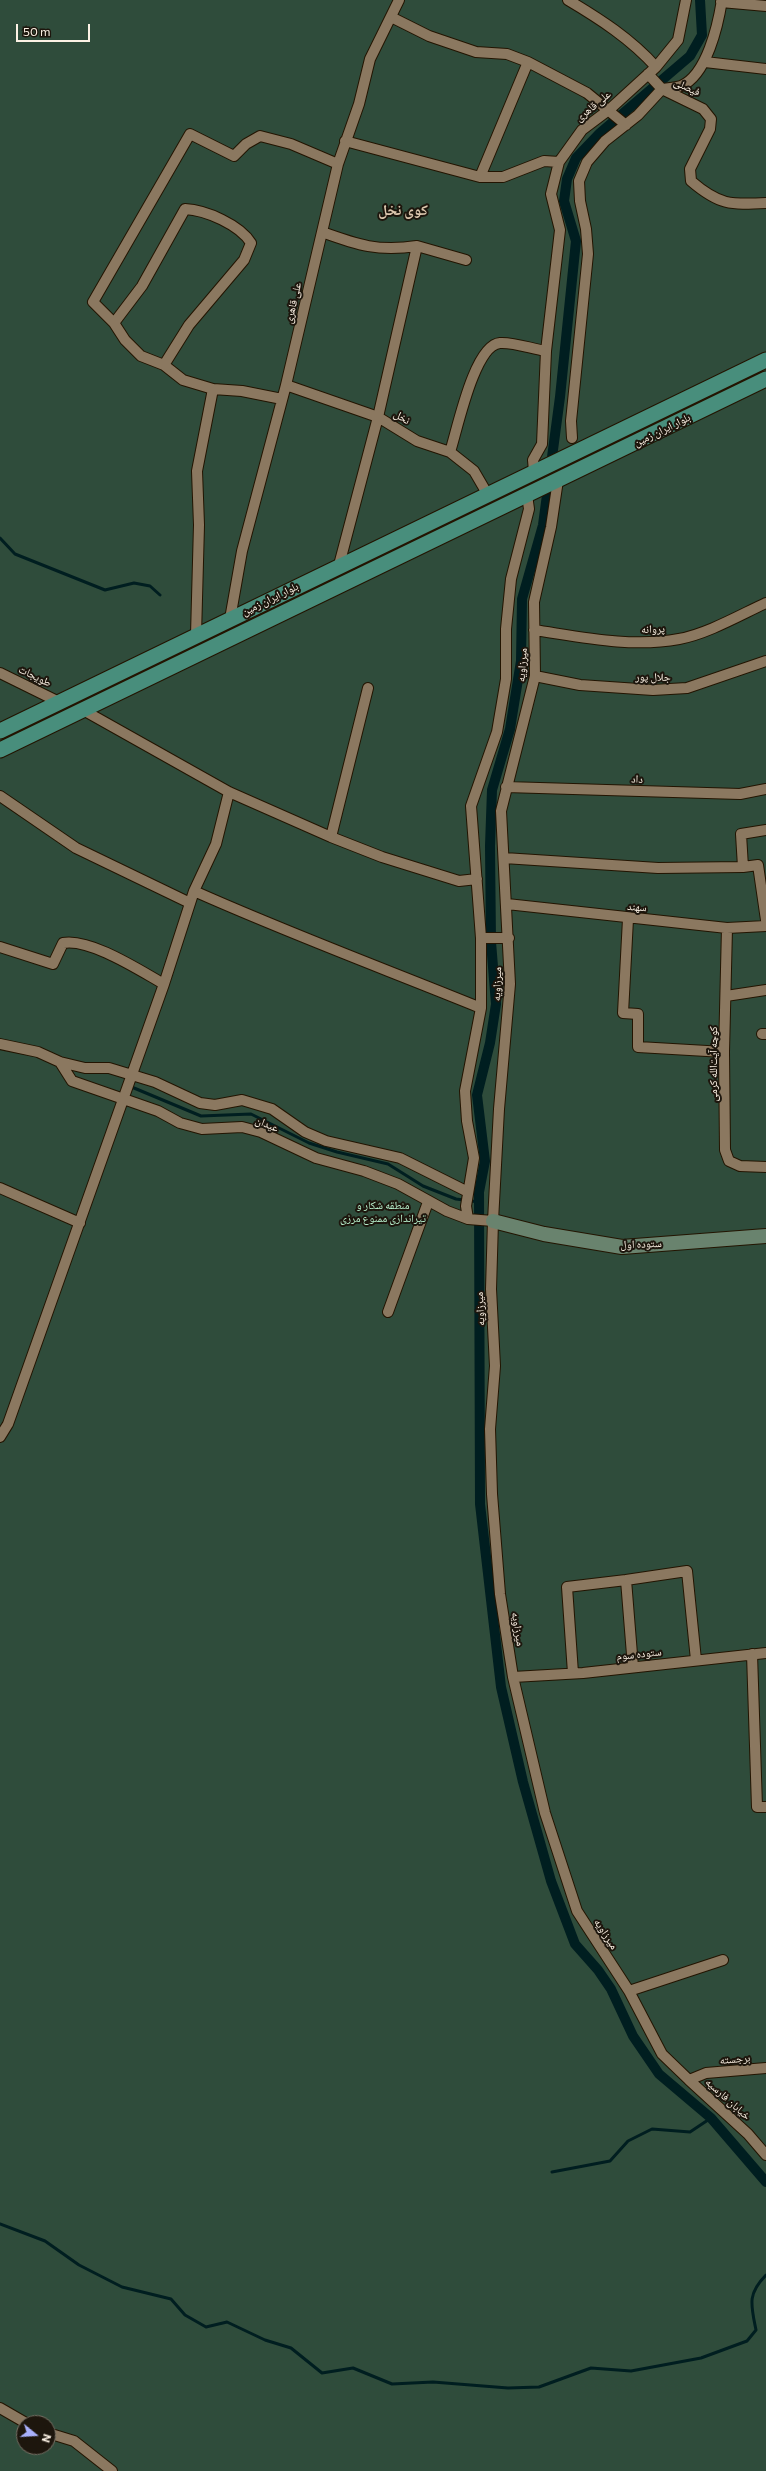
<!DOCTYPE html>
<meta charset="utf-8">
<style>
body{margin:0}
#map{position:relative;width:766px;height:2471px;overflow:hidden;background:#3c2c16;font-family:Commissioner,sans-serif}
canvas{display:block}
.north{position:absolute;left:16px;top:2415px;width:40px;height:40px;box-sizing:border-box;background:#1d160d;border:1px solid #766e63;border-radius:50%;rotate:108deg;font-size:11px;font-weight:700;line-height:16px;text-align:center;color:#fcf2e5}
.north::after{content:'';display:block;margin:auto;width:14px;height:18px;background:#a8b0fc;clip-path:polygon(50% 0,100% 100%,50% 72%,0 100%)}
.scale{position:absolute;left:16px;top:24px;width:74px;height:18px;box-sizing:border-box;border:2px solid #fcf2e5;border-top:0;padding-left:5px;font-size:12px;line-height:14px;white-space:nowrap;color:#fcf2e5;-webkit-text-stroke:3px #1d160d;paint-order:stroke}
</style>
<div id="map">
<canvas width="766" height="2471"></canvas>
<div class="north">N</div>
<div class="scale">50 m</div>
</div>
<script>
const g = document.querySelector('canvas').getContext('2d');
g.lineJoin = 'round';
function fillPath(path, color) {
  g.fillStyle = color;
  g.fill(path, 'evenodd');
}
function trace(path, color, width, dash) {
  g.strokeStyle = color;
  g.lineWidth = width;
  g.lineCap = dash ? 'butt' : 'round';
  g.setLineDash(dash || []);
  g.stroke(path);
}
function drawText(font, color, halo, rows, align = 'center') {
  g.font = font + ' Commissioner,"Noto Naskh Arabic",sans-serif';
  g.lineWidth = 4;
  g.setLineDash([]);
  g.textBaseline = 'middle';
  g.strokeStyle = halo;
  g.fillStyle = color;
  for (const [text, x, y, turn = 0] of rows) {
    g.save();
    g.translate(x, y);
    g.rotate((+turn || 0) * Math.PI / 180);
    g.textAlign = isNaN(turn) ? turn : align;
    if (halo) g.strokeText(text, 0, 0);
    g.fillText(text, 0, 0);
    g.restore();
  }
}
fillPath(new Path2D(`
 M0 0H766V2471H0ZM24 2423H48V2447H24Z`), '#2f4c3b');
trace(new Path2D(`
 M0 538 15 554 105 590 134 583 150 586 160 595
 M134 1088 201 1116 251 1114 309 1143 337 1152 388 1164 423 1186 456 1199 479 1202
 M552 2172 610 2161 628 2141 652 2129 690 2132 711 2118
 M0 2224 45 2241 79 2265 122 2287 171 2299 185 2315 206 2327 227 2322 265 2340 291 2348 322 2373 353 2368 392 2384 433 2382 508 2388 539 2387 591 2368 631 2371 701 2358 747 2341 756 2330C751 2305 747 2294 766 2275`), '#001e20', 3);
trace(new Path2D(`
 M700 0 702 35 690 56 600 133 576 158 567 179 564 201 576 241 560 397 543 525 522 599 521 661 510 729 492 790 490 846 491 942 496 1004 490 1043 477 1095 485 1161 479 1192 480 1504 501 1687 523 1782 551 1881 575 1944 598 1970 611 1989 633 2036 659 2074 711 2118 766 2182`), '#001e20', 10);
const street = new Path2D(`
 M722 0C718 25 707 75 681 86 675 88 668 88 662 89L703 109 711 119 710 129 690 169 691 181C719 205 730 205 766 203
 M721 2 766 6
 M391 17 429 36 476 52 507 54 528 62 480 177
 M528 62 587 93 626 125
 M705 62 766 69
 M656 67 678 40 686 0
 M345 141 480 177H503L544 161 559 162
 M322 232C358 245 378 252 417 246
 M114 323 142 286 185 209C206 210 240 225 251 243L244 260 189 325 164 365
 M286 385 378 417 417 441 450 452 474 471 488 495
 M282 399 242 391 213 389 183 380 164 365 141 356 125 340 114 323 93 302 190 134 234 156 246 144 260 136 291 144 338 164
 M572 438 571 421 588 254 586 229 580 201 579 181 587 162 605 141 638 115 662 89 648 74
 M450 452C457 431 474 345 500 343 514 342 532 349 546 351
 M534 471 533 460 542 444 546 351 560 230 551 194 559 162 582 130 610 109 656 67C631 39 600 19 568 0
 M558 480 551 527 534 602 535 676 501 811 510 984 499 1109 493 1221 491 1289 495 1366 490 1429 492 1494 500 1594 513 1677 545 1813 577 1911 629 1991 662 2054 689 2080 706 2073 766 2068
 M339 565 378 417 417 246 466 260
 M230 619 242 551 286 385 338 164 359 104 370 59 399 0
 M534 630C581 637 631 648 679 639 707 634 740 615 766 603
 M196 635 199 525 197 471 213 389
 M0 673 59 702
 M535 676 580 685 653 690 687 688 766 661
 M83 710 229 792 331 837 382 857 459 881 477 879
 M506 787 740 794 766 789
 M0 796 76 848 190 903
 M331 837 368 688
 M504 858 658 868 743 867 741 834 766 830
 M743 867 758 865 766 920
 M194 891C288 933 385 969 481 1008
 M507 904 727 928 766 926
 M628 919 623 1013 638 1014V1047L724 1052
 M727 928 724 1052 725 1150 729 1161 740 1166 766 1167
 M481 938H509
 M0 947 53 964 63 943C90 938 139 970 164 984
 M726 996 766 990
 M762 1034H766
 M0 1044 38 1052 60 1062 85 1068H109L155 1082 200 1103 215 1105 242 1100 272 1109 305 1132 326 1141 400 1158 468 1192
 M60 1062 72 1081 158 1111 180 1123 202 1129 242 1127 261 1132 316 1158 364 1171 398 1184 447 1211 468 1219 493 1221
 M0 1188 80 1223
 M468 1219 466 1206 474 1158 467 1121 465 1091 481 1008V938L471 806 497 732 506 679V629L511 579 529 509 527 495
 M388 1312 428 1202
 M0 1437 8 1424 164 984 194 891 216 844 229 792
 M626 1580 687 1571 696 1660
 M752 1654 757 1807H766
 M573 1673 567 1587 626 1580 633 1667
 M513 1677 583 1673 766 1653
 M629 1991 723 1960
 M689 2080 748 2134 766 2155
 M0 2408 26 2423
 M48 2433 74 2441 112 2471`);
const secondary = new Path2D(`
 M493 1221 544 1234 622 1247 766 1236`);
const primary = new Path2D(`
 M0 731 766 360
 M0 750 766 379`);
trace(street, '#231401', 12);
trace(secondary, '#231401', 16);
trace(primary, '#231401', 17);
trace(street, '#8b7860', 10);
trace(secondary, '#69836e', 14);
trace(primary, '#488e7c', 15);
drawText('11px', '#fcf2e5', '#1d160d', [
 ["فیصلی",687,87,25],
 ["علی قاهری",593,106,-39],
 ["علی قاهری",293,303,-77],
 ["نخل",402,417,31],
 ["بلوار ایران زمین",662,430,-26],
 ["بلوار ایران زمین",270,599,-26],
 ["پروانه",653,629,-2],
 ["میرزاویه",522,665,-86],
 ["طویجات",35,676,26],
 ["جلال پور",653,677,1],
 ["داد",637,779,2],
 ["سهند",637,907,5],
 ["میرزاویه",497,984,-88],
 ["کوچه آیت‌الله کرمی",713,1064,-90],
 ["عیدان",267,1124,22],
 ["ستوده اول",641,1244,-2],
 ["میرزاویه",480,1309,-93],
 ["میرزاویه",518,1629,81],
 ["ستوده سوم",639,1654,-6],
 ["میرزاویه",606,1934,57],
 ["برجسته",735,2059,-5],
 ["خیابان فارسیه",728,2099,42]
]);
drawText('11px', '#b9f3cf', '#1d160d', [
 ["منطقه شکار و",383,1205],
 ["تیراندازی ممنوع مرزی",383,1218]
]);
drawText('bold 15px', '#ddc8af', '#1d160d', [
 ["کوی نخل",403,210]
]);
</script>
